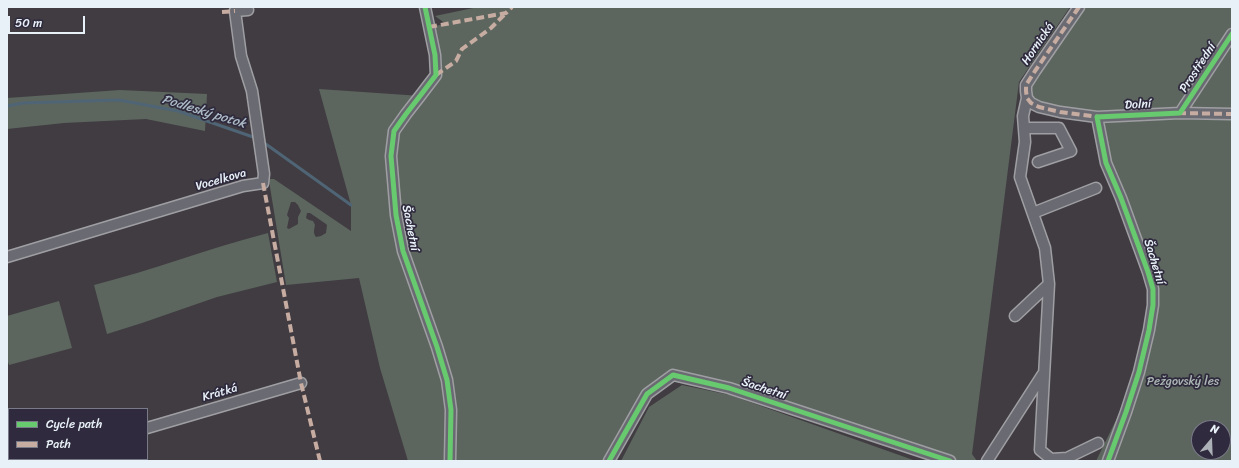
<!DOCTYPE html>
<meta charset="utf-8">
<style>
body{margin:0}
#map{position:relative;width:1239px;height:468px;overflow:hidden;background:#403c42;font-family:Sriracha,sans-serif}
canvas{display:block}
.frame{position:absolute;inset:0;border:8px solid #e8f1f8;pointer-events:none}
.legend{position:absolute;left:8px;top:408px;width:140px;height:52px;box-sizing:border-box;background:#2f2a3d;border:1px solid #797a88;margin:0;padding:5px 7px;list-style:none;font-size:12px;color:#e8f1f8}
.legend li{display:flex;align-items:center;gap:8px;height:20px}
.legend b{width:20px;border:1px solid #797a88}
.north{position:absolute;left:1191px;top:420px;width:40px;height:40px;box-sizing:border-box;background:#2f2a3d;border:1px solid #797a88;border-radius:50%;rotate:19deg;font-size:11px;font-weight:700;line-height:16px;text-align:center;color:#e8f1f8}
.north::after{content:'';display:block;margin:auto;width:14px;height:18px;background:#adb2b8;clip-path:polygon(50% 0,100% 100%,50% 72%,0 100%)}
.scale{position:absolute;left:8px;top:16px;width:77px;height:18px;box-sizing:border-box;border:2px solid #e8f1f8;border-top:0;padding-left:5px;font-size:12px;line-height:14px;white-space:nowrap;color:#e8f1f8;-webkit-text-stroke:3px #2f2a3d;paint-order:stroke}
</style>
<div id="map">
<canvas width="1239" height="468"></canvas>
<div class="frame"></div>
<ul class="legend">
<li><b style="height:5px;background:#67ca6e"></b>Cycle path</li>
<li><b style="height:5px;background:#c7aca2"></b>Path</li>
</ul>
<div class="north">N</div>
<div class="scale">50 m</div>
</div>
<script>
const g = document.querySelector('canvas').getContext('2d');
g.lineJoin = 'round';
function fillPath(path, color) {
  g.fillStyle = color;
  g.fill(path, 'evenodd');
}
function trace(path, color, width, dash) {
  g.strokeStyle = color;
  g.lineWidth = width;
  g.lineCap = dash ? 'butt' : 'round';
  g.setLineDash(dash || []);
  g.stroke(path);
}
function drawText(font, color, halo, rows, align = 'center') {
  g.font = font + ' Sriracha,sans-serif';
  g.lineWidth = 3.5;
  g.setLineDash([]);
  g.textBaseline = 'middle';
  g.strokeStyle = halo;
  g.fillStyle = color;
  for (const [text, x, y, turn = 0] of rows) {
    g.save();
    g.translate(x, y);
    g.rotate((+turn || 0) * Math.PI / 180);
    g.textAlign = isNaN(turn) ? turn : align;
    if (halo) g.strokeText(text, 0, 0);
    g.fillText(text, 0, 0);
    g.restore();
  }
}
fillPath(new Path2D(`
 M478 7H1070L1019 82 972 454 977 461H950L673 375 647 394 609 461H408L380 368 359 278 286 285 269 181 270 179H274L351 231V205L319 89 421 96 436 75 429 27 446 24 435 16ZM291 202H295L298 205 301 211 298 217V224L289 229 287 228 289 218 287 215ZM307 213H310L326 224 327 225 326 233 321 236 316 237C313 233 314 230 315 225L313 221 309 220 306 218Z
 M1085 7H1232V114L1060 112 1033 100 1028 90Z
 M120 90 207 94 205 131 146 119 64 123 7 129V98Z
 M1182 119 1232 120V461H1096L1117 418 1135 374 1155 289 1112 169 1105 134 1104 123 1128 120ZM1199 428H1223V452H1199Z
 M268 233 277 282 217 297 142 323 107 334 94 285C153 270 210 248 268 233Z
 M59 301 72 348 9 365 7 359V316Z
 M682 385 730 395 916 461H621L649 407Z`), '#5c665e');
trace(new Path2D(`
 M7 106 23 103 119 100 178 111 256 138
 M263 142 351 205`), '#4f6575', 3);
const minor = new Path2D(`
 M425 7 435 55 436 75 420 96 406 114 394 131 391 156 396 215 403 251 437 347 447 380 451 410 450 461
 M1079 7 1035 71 1026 85V91L1027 98 1023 116 1025 142 1020 177 1045 248 1049 284 1040 450 1051 459 1067 458 1098 443
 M1027 98 1031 103 1039 107 1060 112 1097 117 1180 113 1232 114
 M1180 113 1232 34
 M1097 117 1106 163 1121 198 1148 272 1153 289V305L1149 330 1139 372 1126 412 1108 461
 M1024 128H1059L1071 151 1038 162
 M1033 213 1096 188
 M7 257 243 186 263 183 264 174 252 91 241 56 235 11 248 10
 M1015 316 1049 284
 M147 428 301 383
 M36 461 43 459
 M609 461 647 394 673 375 729 388 950 461
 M987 461 1043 374`);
trace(minor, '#9f9fa3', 13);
trace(minor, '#6a6b72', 10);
trace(new Path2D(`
 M1079 7 1035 71 1026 85V91L1027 98 1031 103 1039 107 1060 112 1100 117
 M222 12 235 11
 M429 27 506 13 512 7
 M436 75 456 61 462 49 491 28 506 13
 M1178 113 1232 114
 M263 183 301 383 320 461`), '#c7aca2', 4, [8, 4]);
trace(new Path2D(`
 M425 7 435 55 436 75 420 96 406 114 394 131 391 156 396 215 403 251 437 347 447 380 451 410 450 461
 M609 461 647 394 673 375 729 388 950 461
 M1108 461 1126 412 1139 372 1149 330 1153 305V289L1148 272 1121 198 1106 163 1097 117 1180 113 1232 34`), '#67ca6e', 5);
drawText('12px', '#e8f1f8', '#2f2a3d', [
 ["Hornická",1038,44,-56],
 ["Prostřední",1198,68,-57],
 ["Dolní",1138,105,-3],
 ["Vocelkova",221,180,-16],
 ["Šachetní",410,228,79],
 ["Šachetní",1154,262,73],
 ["Šachetní",764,389,18],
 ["Krátká",220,393,-16]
]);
drawText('12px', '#abb5b4', '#2f2a3d', [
 ["Pežgovský les",1183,382]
]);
drawText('italic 13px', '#acbbc6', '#2f2a3d', [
 ["Podleský potok",204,112,17]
]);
</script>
